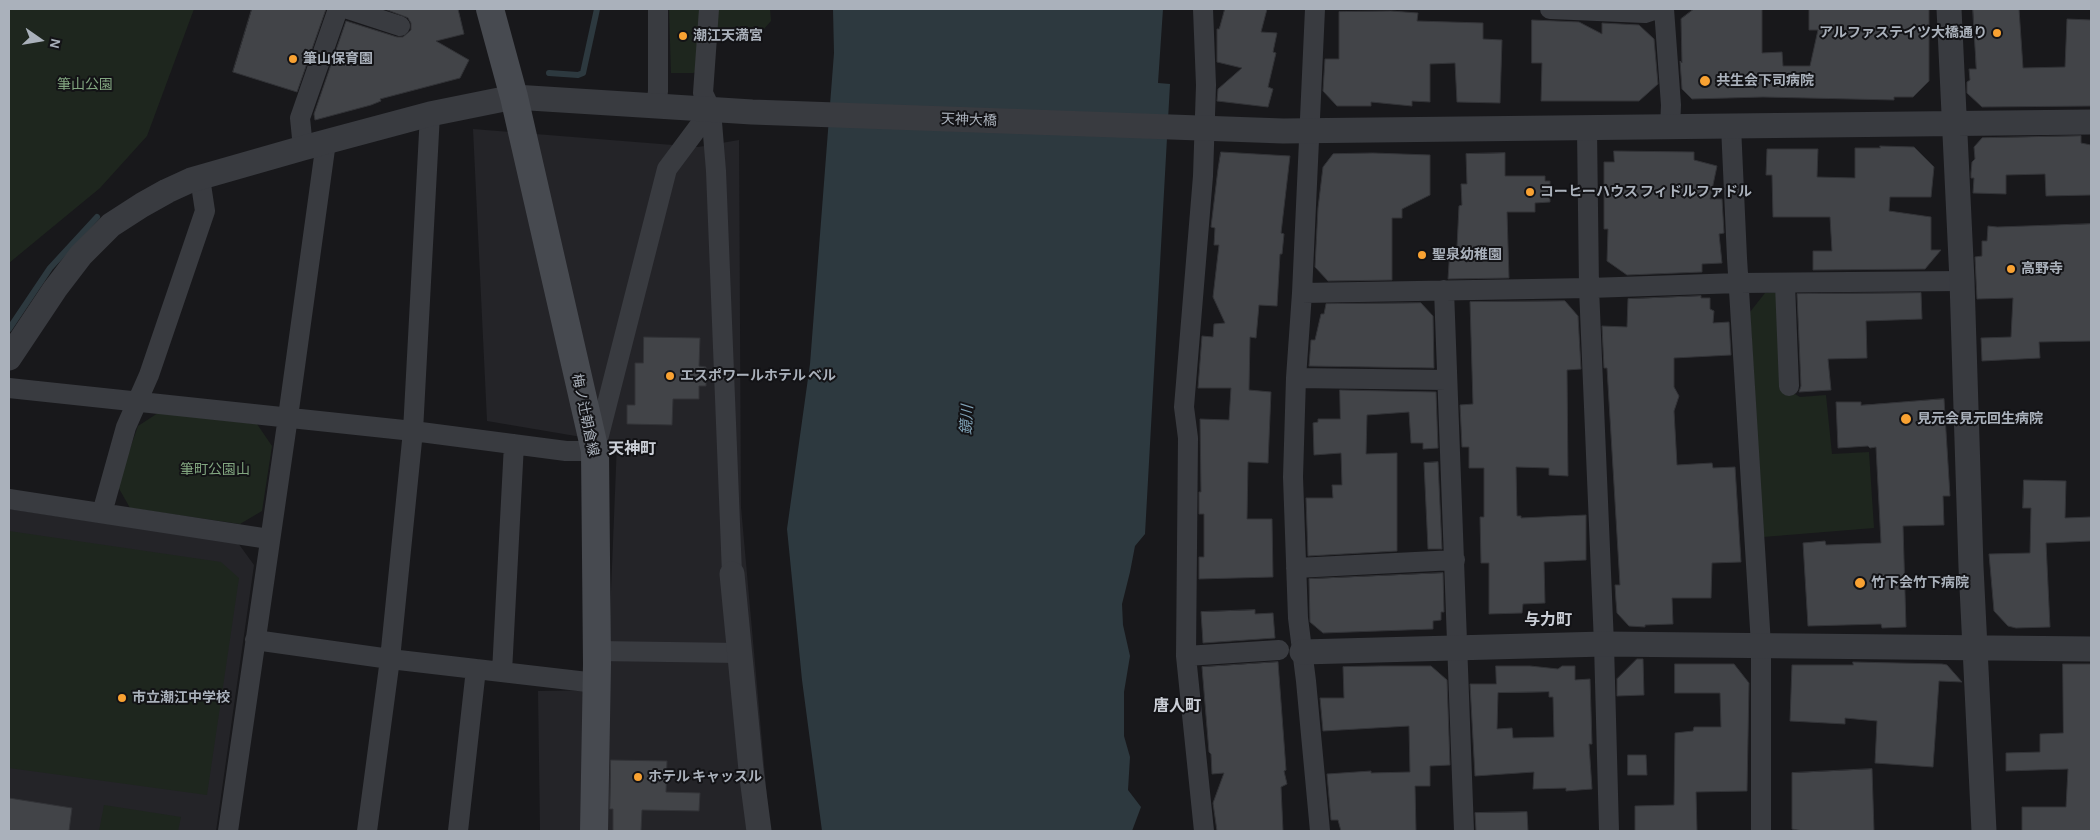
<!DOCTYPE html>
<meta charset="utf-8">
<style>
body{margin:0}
#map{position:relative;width:2100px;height:840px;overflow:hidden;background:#18181b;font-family:"Alegreya Sans",sans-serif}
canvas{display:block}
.frame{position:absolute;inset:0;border:10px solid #aab1bb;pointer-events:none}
.north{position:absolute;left:15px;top:15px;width:50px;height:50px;-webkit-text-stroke:4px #131316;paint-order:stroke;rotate:103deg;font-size:14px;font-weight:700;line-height:20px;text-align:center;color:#aab1bb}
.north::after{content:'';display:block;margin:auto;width:18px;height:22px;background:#aab1bb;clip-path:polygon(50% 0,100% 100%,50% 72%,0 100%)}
</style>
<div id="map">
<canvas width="2100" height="840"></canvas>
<div class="frame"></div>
<div class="north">N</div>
</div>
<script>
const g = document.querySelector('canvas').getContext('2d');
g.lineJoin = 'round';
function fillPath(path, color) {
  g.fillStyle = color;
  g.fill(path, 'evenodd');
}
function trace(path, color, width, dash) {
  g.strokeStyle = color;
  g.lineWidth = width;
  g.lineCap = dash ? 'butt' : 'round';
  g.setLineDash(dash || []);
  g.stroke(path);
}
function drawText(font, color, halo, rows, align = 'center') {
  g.font = font + ' "Alegreya Sans","Noto Sans JP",sans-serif';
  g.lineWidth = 4;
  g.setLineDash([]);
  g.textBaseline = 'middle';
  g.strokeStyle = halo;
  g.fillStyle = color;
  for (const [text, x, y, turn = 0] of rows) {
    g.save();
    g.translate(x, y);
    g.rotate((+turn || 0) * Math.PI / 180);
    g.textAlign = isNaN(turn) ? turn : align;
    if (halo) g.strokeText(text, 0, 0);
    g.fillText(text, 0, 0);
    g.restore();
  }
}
fillPath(new Path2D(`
 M473 129 698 147 739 140 741 507 770 831H540L538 691 607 690 617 443 487 421Z
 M9 509 238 543 254 565 216 831H9Z`), '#242428');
fillPath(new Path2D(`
 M9 9H194L147 136 100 188 9 263Z
 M669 9H770L771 21 756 38 720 29 710 68 693 73H671Z
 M1779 292 1781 386 1800 397 1826 395 1832 454 1869 452 1874 528 1763 537 1750 312 1765 293Z
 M158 413 257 424 272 446 262 511 240 524 130 508 117 485 138 426Z
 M9 531 221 562 239 578 207 795 9 768Z
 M104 805 181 817 178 831H99Z`), '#1e261e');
fillPath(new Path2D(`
 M833 9H1163L1158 83 1170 84 1145 534 1135 546 1130 572 1122 604 1123 625 1130 656 1124 692V736L1130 757 1128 790 1141 807 1132 831H822L802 680 787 529 810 364 834 53Z`), '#2d393f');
trace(new Path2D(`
 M549 73 578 75 583 73 597 9
 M9 329 50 268 97 217`), '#2d393f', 6);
const building = new Path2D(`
 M252 9H326L297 92 233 72Z
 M385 9H458L464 34 436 41 469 60 460 78 380 99 381 101 371 105 315 120 314 114 346 21 397 37H403L411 30V23L408 18Z
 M1225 9H1267L1261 32 1277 33 1273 52 1276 53 1268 87 1273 89 1268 107 1217 101 1218 89 1242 68 1217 62V29H1219Z
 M1694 9H1762V53L1782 52 1783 66H1810L1818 30H1809V9H1929V81L1913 97H1894V100L1763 97 1692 99 1682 89 1680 61 1682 63 1681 19Z
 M1973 9H2019L2023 68 2065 67 2067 19 2091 20V106L1982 107 1967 93V82L1970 80 1969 69H1976Z
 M1391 11 1418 13 1417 21 1483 23V39L1502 40 1500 103 1457 102 1455 63 1430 64V102L1412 101V106L1371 102V106H1337L1323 91 1325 59H1339V12Z
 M1532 20 1579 22 1602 34V23L1639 25 1654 39 1658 84 1639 101H1541L1542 63H1532Z
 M2081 136V143L2091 145V195L2046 196 2045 174 2006 175V194L1973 193 1974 178H1971V173L1972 162 1975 159 1974 147 1982 138Z
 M1880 146 1914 147 1934 167 1931 197H1890L1889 211 1931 217V250H1941L1925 269 1813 270V251H1832L1830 217H1773L1772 175H1766L1767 149H1818L1817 177 1855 178V148H1880Z
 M1614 151 1694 152V160L1717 166 1710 199H1722L1724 233 1719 234 1722 263 1702 264V272L1627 275 1607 261 1608 229H1604V162H1614Z
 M1221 152 1290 156 1281 233 1284 234 1282 254H1280L1277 306 1259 305 1256 338 1250 337 1249 390 1271 392 1268 463 1248 462 1247 519H1272L1273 577 1199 579V557H1204V514H1199V492H1201L1200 419 1229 420 1231 388H1198L1202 336 1213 337 1214 324 1225 323 1213 297 1219 245H1214L1215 228 1211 227 1218 169Z
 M1373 153 1430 155V195L1402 209V218H1392V280L1328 281 1315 267 1318 208 1323 167 1333 154Z
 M1505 153V176H1545V181H1550V202L1535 203V212H1507L1509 278 1448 279 1450 248 1457 247 1459 206 1462 205 1461 184H1467L1466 154Z
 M2091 224V341L2039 342 2040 358 1982 361 1981 338 2011 337 2013 298 1977 299 1975 257 1982 256V241H1987L1988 226 1997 227Z
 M1921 293 1922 319 1866 321 1867 358 1828 359 1831 390 1799 392 1801 386 1797 294Z
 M1701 296V298H1710V309L1714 311 1713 323 1729 322 1731 355 1674 358V387L1679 396 1674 411 1677 465 1712 463 1713 468 1735 467 1741 562 1712 563 1711 598H1672L1673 624 1645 625V627L1629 626 1617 613 1616 601 1615 585H1620L1607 368H1604L1602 326 1627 327 1628 299Z
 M1565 301 1578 316 1581 369 1567 370 1568 476 1549 475V468L1516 467 1517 516H1521V518L1586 515V560L1544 562 1545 603 1523 604 1522 613 1489 614V563H1481L1480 517H1484V468H1469V447H1462L1460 405 1473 404 1470 302Z
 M1421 303 1433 316 1434 368 1309 366 1311 340H1315L1321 314H1324L1326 304Z
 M644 337 700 338 699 366 706 367V386H699V399H673L672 425 627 424V405H635V363H643Z
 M1340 390 1436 392 1438 448 1423 449V443H1411L1409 412 1367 415 1366 454 1397 453V551L1308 556 1306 498H1333L1332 485H1342L1341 453 1314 455 1313 423 1318 422V419H1340Z
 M1944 399 1950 496H1943L1944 525 1903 526 1906 627 1882 628 1881 624 1808 626 1803 543 1825 541 1826 545 1881 543 1876 447 1870 448 1868 446 1838 448 1836 402H1861V405Z
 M1438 462 1442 549H1428L1424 463Z
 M2024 480 2066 481 2065 518 2091 517V541L2046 543 2050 627 2016 628 2008 626 1994 611 1989 554 2030 553 2031 508H2023Z
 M1443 573 1444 612H1441V620L1433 621V629L1323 633 1310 622 1309 579Z
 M1255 610V614L1273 613 1275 638 1203 643 1201 612Z
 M1637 659H1643L1644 695 1617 696V679Z
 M1278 662 1285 756 1286 770 1284 771 1287 784 1281 787 1283 831H1217L1213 803 1224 773 1212 774 1211 754 1209 752 1202 667Z
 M1853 662 1942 664 1947 665 1962 682 1939 681 1933 767 1875 763 1877 721 1845 718V724L1790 721 1792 665H1853Z
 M1675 664H1734L1749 683 1747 791 1696 792 1697 831H1635V806L1674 805 1675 733 1693 731 1694 727H1721L1720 693H1675Z
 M2063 664H2091V831H2022V807H2066L2068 769 2006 771V753L2040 752V734L2063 733Z
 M1380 666H1431L1447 680 1450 765 1430 766V786H1415L1416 831H1341L1338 820H1331L1327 774 1371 771V773L1410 772 1409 726 1323 731 1320 698H1344L1343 667Z
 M1496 666H1530L1558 669 1562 666H1575V680L1590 679 1592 744H1589L1592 789 1566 791V788L1533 789 1534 772 1475 776 1470 684H1496ZM1549 692V697H1553L1554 737 1513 738 1512 728 1497 729 1498 693Z
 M1628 755H1646L1647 775H1628Z
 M611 760 667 761 666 792 700 793 699 811 642 810 641 831H613V809H610Z
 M1872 769 1874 831H1803L1792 829V773Z
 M9 798 72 808 69 831H9Z
 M1527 812 1528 831H1476L1475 813Z`);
fillPath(building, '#424448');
trace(building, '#323337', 1);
trace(new Path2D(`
 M348 9 400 26
 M709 9 703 93 711 110 716 171 732 574
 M1203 9 1206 85 1203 176 1184 407 1188 438 1186 656 1204 831
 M1315 9 1302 293 1296 378 1293 477 1298 618 1306 681 1320 831
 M1550 9 1645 13 1657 9
 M1664 9 1671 105 1670 128
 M656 106 658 91V9
 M1731 126 1737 258 1761 645V831
 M1587 129 1589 288 1604 644 1609 831
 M303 148 300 118 338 9
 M1785 284 1789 386
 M1444 290 1464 831
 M1302 293 1589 288 1739 283 1962 281
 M1296 378 1447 380
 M9 388 413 431 566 451H595L667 169 711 110
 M9 499 269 539
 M102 513 126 427 149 375 205 211 200 178
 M1296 568 1455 560
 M255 640 390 659 596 683
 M597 651 740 653
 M1186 656 1279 650
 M502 672 514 444
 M228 831 288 417 326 142
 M367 831 390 659 413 431 430 114
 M458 831 476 669`), '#393b40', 20);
trace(new Path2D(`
 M1949 9 1962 281 1971 567 1984 831
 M9 358 55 289 81 255 111 225 142 205 167 191 191 180 303 148 430 114 514 97 752 112 1283 131 2091 122
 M732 574 751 770 759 831
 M1302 652 1604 644 2091 649`), '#393b40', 25);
trace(new Path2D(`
 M490 9 514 97 595 451 597 664 594 831`), '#474a50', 28);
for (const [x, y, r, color] of [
 [1997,33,5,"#f9a232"],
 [683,36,5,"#f9a232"],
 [293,59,5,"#f9a232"],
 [1705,81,6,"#f9a232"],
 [1530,192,5,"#f9a232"],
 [1422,255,5,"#f9a232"],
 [2011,269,5,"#f9a232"],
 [670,376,5,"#f9a232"],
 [1906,419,6,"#f9a232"],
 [1860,583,6,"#f9a232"],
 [122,698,5,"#f9a232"],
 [638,777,5,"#f9a232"]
]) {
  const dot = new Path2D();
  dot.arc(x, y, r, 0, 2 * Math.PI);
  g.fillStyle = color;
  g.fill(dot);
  trace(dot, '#131316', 2);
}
drawText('bold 14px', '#aab1bb', '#131316', [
 ["アルファステイツ大橋通り",1987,33,"right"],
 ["潮江天満宮",693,36],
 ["筆山保育園",303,59],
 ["共生会下司病院",1716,81],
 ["コーヒーハウス フィドルファドル",1540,192],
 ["聖泉幼稚園",1432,255],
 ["高野寺",2021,269],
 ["エスポワールホテル ベル",680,376],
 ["見元会見元回生病院",1917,419],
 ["竹下会竹下病院",1871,583],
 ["市立潮江中学校",132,698],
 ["ホテル キャッスル",648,777]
], 'left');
drawText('14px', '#82a680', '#131316', [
 ["筆山公園",85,85],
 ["筆町公園山",215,470]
]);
drawText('14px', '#aab1bb', '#131316', [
 ["天神大橋",969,120,2],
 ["梅ノ辻朝倉線",585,415,78]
]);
drawText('italic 15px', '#80a3b7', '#131316', [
 ["鏡川",967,420,-87]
]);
drawText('bold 16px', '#cbcfd7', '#131316', [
 ["天神町",632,449],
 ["与力町",1548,620],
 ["唐人町",1177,706]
]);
</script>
